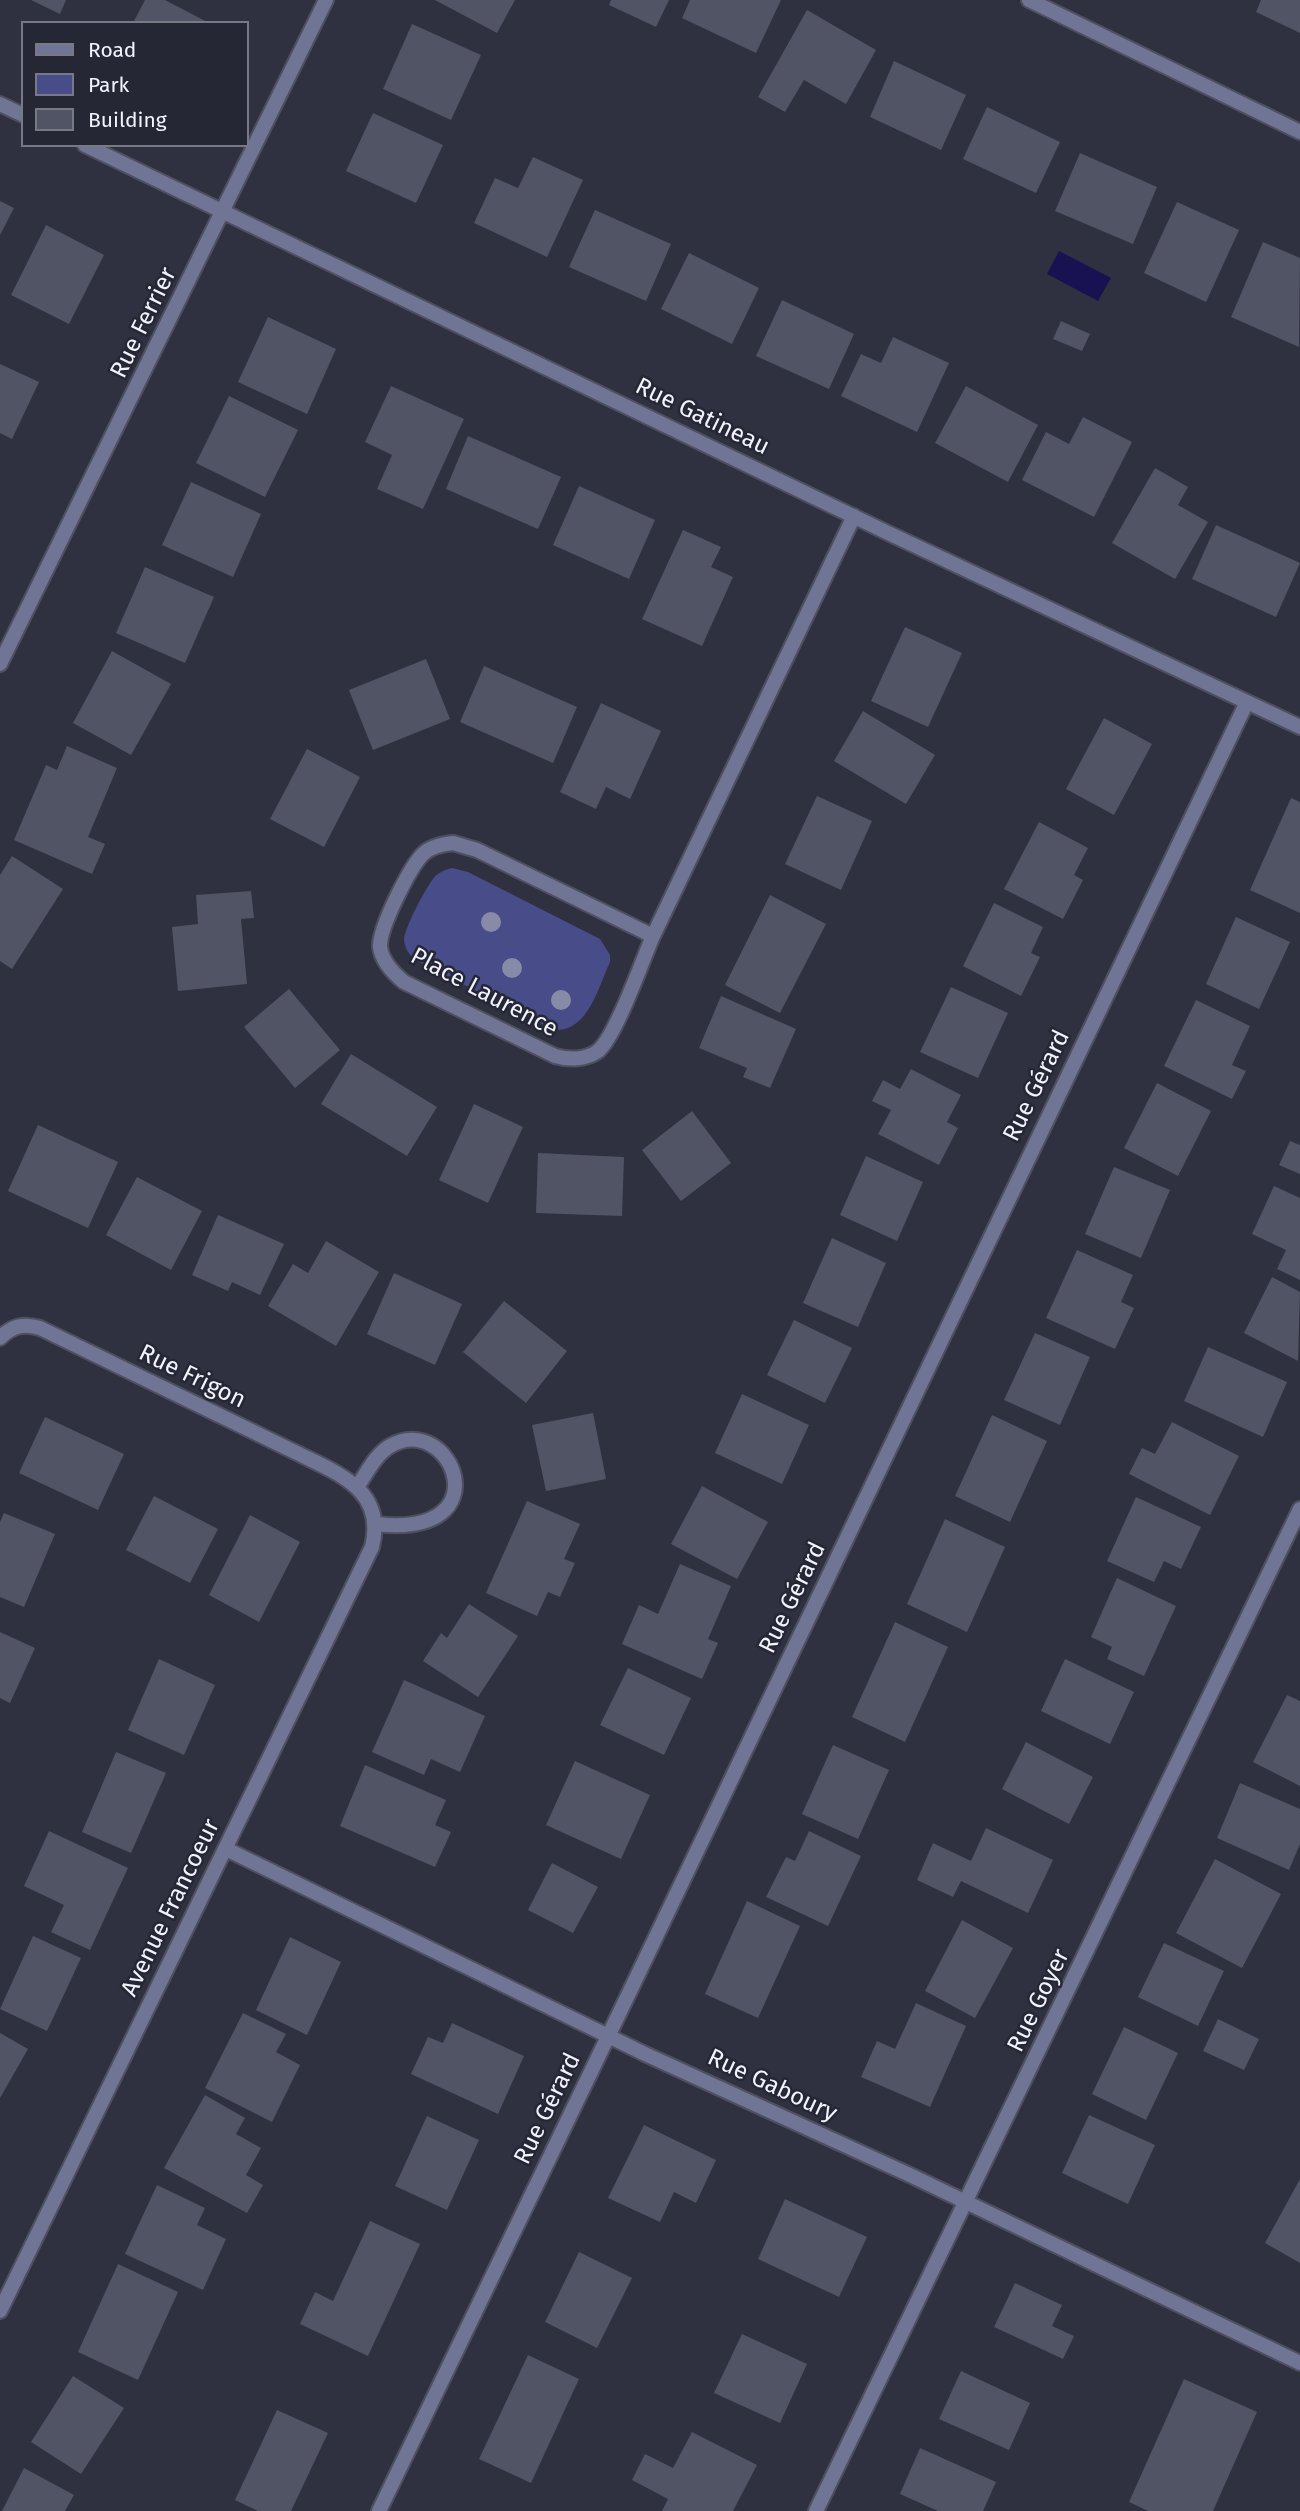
<!DOCTYPE html>
<meta charset="utf-8">
<style>
body{margin:0}
#map{position:relative;width:1300px;height:2511px;overflow:hidden;background:#2f3140;font-family:"Fira Sans",sans-serif}
canvas{display:block}
.legend{position:absolute;left:21px;top:21px;width:228px;height:126px;box-sizing:border-box;background:#252735;border:2px solid #777985;margin:0;padding:9px 12px;list-style:none;font-size:21px;color:#f2f3fd}
.legend li{display:flex;align-items:center;gap:14px;height:35px}
.legend b{width:35px;border:2px solid #777985}
</style>
<div id="map">
<canvas width="1300" height="2511"></canvas>
<ul class="legend">
<li><b style="height:9px;background:#707495"></b>Road</li>
<li><b style="height:19px;background:#484c89"></b>Park</li>
<li><b style="height:19px;background:#515464"></b>Building</li>
</ul>
</div>
<script>
const g = document.querySelector('canvas').getContext('2d');
g.lineJoin = 'round';
function fillPath(path, color) {
  g.fillStyle = color;
  g.fill(path, 'evenodd');
}
function trace(path, color, width, dash) {
  g.strokeStyle = color;
  g.lineWidth = width;
  g.lineCap = dash ? 'butt' : 'round';
  g.setLineDash(dash || []);
  g.stroke(path);
}
function drawText(font, color, halo, rows, align = 'center') {
  g.font = font + ' "Fira Sans",sans-serif';
  g.lineWidth = 5;
  g.setLineDash([]);
  g.textBaseline = 'middle';
  g.strokeStyle = halo;
  g.fillStyle = color;
  for (const [text, x, y, turn = 0] of rows) {
    g.save();
    g.translate(x, y);
    g.rotate((+turn || 0) * Math.PI / 180);
    g.textAlign = isNaN(turn) ? turn : align;
    if (halo) g.strokeText(text, 0, 0);
    g.fillText(text, 0, 0);
    g.restore();
  }
}
fillPath(new Path2D(`
 M452 868 468 872 600 939 610 955V962C598 988 588 1032 554 1030L415 960C409 954 405 949 404 940 404 929 425 889 433 879 438 872 445 870 452 868Z`), '#484c89');
fillPath(new Path2D(`
 M1059 251 1111 278 1098 301 1047 274Z`), '#181152');
fillPath(new Path2D(`
 M31 0H66L60 14Z
 M145 0H165L209 23H133Z
 M435 0H515L497 33Z
 M611 0H669L656 27 609 5Z
 M690 0H781L756 53 682 18Z
 M1261 0H1300V33L1256 12Z
 M807 10 876 50 846 104 804 80 785 112 758 97Z
 M412 24 481 55 451 120 383 89Z
 M894 61 966 95 941 150 870 117Z
 M987 107 1060 142 1036 193 963 159Z
 M373 113 443 145 416 203 346 171Z
 M1080 153 1157 187 1133 244 1055 211Z
 M533 157 583 180 547 257 474 223 495 178 518 188Z
 M0 201 14 208 0 235Z
 M1177 202 1239 230 1206 302 1144 273Z
 M595 210 671 244 646 301 569 267Z
 M46 225 104 255 69 324 11 295Z
 M1263 242 1300 258 1299 347 1231 317Z
 M689 253 759 288 732 344 661 309Z
 M782 300 854 334 829 389 756 356Z
 M268 317 336 349 307 414 238 382Z
 M1061 321 1090 334 1082 351 1053 339Z
 M893 337 949 363 917 432 841 396 861 354 881 363Z
 M0 364 39 382 12 439 0 433Z
 M391 386 464 419 423 509 377 489 392 455 365 442Z
 M966 386 1038 425 1008 482 935 443Z
 M229 396 298 430 265 497 196 463Z
 M1083 417 1132 442 1094 517 1022 480 1046 432 1069 444Z
 M468 436 561 477 538 529 446 489Z
 M1155 468 1188 487 1178 505 1208 522 1175 579 1112 543Z
 M191 482 261 514 233 577 162 545Z
 M579 486 655 520 629 579 553 545Z
 M1216 525 1300 563 1276 617 1192 579Z
 M683 530 721 547 711 567 733 577 702 646 642 619Z
 M145 567 214 597 185 663 116 633Z
 M905 627 962 653 928 727 871 701Z
 M112 651 171 684 131 755 73 723Z
 M426 659 450 719 373 750 349 690Z
 M484 666 577 707 553 763 460 722Z
 M601 703 661 731 630 799 606 787 596 809 560 792Z
 M863 711 935 755 906 804 834 761Z
 M1104 718 1152 744 1114 815 1066 789Z
 M67 746 117 768 88 837 105 844 92 874 14 840 46 765 57 770Z
 M307 749 360 777 324 847 270 819Z
 M817 796 872 821 841 890 785 864Z
 M1291 798 1300 802V913L1250 890Z
 M1039 822 1088 848 1074 875 1083 880 1063 919 1004 889Z
 M12 856 63 889 12 969 0 961V875Z
 M251 891 254 918 241 919 247 984 178 991 172 927 198 924 196 895Z
 M770 895 826 924 780 1013 725 985Z
 M994 903 1043 927 1031 953 1040 957 1021 996 963 966Z
 M1236 917 1290 942 1259 1009 1206 984Z
 M951 987 1008 1013 978 1078 920 1052Z
 M289 989 340 1050 295 1088 244 1027Z
 M721 996 796 1029 770 1088 743 1077 747 1068 699 1048Z
 M1196 1000 1250 1026 1232 1065 1246 1071 1232 1099 1164 1066Z
 M351 1054 437 1107 407 1156 321 1104Z
 M911 1069 961 1095 947 1122 958 1128 939 1165 878 1134 891 1110 872 1101 883 1080 900 1089Z
 M1157 1083 1211 1111 1178 1176 1124 1148Z
 M474 1104 523 1127 488 1203 439 1180Z
 M692 1111 731 1163 681 1201 642 1150Z
 M38 1125 118 1162 88 1228 8 1191Z
 M1290 1141 1300 1145V1174L1279 1165Z
 M538 1153 624 1157 622 1216 536 1213Z
 M866 1156 923 1182 897 1241 840 1215Z
 M1114 1167 1170 1190 1141 1258 1085 1234Z
 M137 1177 202 1211 171 1270 106 1235Z
 M1274 1186 1300 1198V1280L1277 1269 1286 1250 1252 1234Z
 M218 1215 284 1244 260 1295 232 1282 228 1291 192 1275Z
 M832 1238 886 1263 858 1327 803 1303Z
 M326 1241 379 1272 336 1346 268 1306 293 1264 308 1273Z
 M1077 1250 1133 1275 1121 1302 1134 1308 1115 1349 1046 1318Z
 M394 1273 462 1304 435 1365 367 1334Z
 M1272 1277 1300 1292 1298 1361 1244 1333Z
 M504 1301 567 1351 526 1403 463 1352Z
 M794 1320 852 1348 825 1403 767 1375Z
 M1035 1333 1090 1357 1060 1425 1004 1400Z
 M1208 1347 1287 1382 1263 1437 1184 1401Z
 M742 1394 809 1425 782 1484 715 1453Z
 M593 1413 606 1479 546 1491 532 1425Z
 M992 1415 1047 1441 1010 1522 955 1496Z
 M45 1417 124 1454 98 1510 19 1473Z
 M1172 1422 1239 1456 1210 1515 1129 1474 1142 1448 1155 1454Z
 M702 1486 768 1522 737 1579 671 1544Z
 M154 1496 218 1529 190 1583 126 1550Z
 M1136 1497 1201 1527 1181 1569 1164 1561 1154 1582 1107 1561Z
 M527 1501 580 1524 564 1559 575 1563 560 1597 548 1592 537 1616 486 1593Z
 M4 1513 55 1534 24 1607 0 1597V1522Z
 M250 1515 300 1542 259 1622 209 1595Z
 M945 1519 1005 1547 967 1632 907 1604Z
 M680 1564 731 1586 708 1639 718 1643 702 1679 622 1644 639 1605 658 1614Z
 M1117 1578 1176 1606 1144 1676 1107 1659 1112 1647 1091 1637Z
 M469 1604 518 1636 478 1697 423 1661 441 1633 447 1638Z
 M895 1622 948 1647 905 1742 852 1717Z
 M0 1632 35 1648 10 1703 0 1698Z
 M159 1659 215 1685 184 1755 128 1730Z
 M1065 1659 1134 1692 1110 1744 1041 1711Z
 M628 1668 691 1698 664 1755 600 1725Z
 M404 1680 485 1716 460 1772 431 1759 424 1775 372 1752Z
 M1287 1695 1300 1701V1786L1253 1762Z
 M1026 1742 1093 1777 1069 1824 1002 1789Z
 M833 1745 889 1770 858 1839 802 1814Z
 M116 1752 166 1773 131 1853 82 1832Z
 M575 1761 650 1795 621 1859 546 1825Z
 M365 1765 446 1800 435 1825 451 1832 435 1867 340 1826Z
 M1240 1783 1300 1809V1844L1289 1870 1217 1838Z
 M986 1828 1053 1860 1028 1913 961 1881 953 1897 917 1880 933 1843 971 1861Z
 M49 1831 128 1868 90 1950 51 1932 64 1905 24 1886Z
 M809 1831 861 1856 828 1926 766 1897 786 1857 795 1861Z
 M1215 1859 1281 1894 1242 1968 1176 1933Z
 M552 1863 598 1887 573 1933 528 1910Z
 M747 1901 800 1926 758 2018 705 1994Z
 M962 1920 1013 1948 975 2018 925 1991Z
 M33 1936 81 1958 47 2031 0 2009Z
 M290 1937 341 1962 307 2035 256 2010Z
 M1164 1943 1224 1971 1198 2026 1138 1997Z
 M916 2003 966 2026 930 2107 861 2077 877 2041 895 2049Z
 M243 2013 286 2034 276 2052 300 2065 272 2122 205 2088Z
 M1218 2019 1259 2039 1244 2070 1203 2051Z
 M452 2023 524 2056 498 2114 411 2074 428 2037 443 2043Z
 M1124 2027 1178 2053 1146 2120 1092 2094Z
 M0 2033 28 2049 0 2098Z
 M205 2095 245 2118 236 2134 261 2148 246 2175 263 2185 247 2213 164 2168Z
 M1089 2115 1155 2145 1128 2204 1062 2173Z
 M427 2116 479 2140 447 2210 395 2186Z
 M644 2125 716 2160 696 2203 674 2192 660 2222 608 2198Z
 M1300 2179V2263L1265 2243Z
 M157 2185 205 2208 197 2225 226 2239 203 2290 125 2254Z
 M785 2199 867 2237 839 2297 758 2259Z
 M370 2221 420 2244 368 2356 300 2324 315 2292 333 2301Z
 M579 2252 632 2278 597 2348 545 2322Z
 M118 2264 178 2292 138 2380 78 2352Z
 M1015 2283 1062 2305 1052 2326 1074 2336 1063 2359 994 2327Z
 M742 2334 807 2364 780 2423 714 2393Z
 M528 2355 579 2379 531 2483 479 2459Z
 M961 2371 1030 2403 1009 2450 939 2419Z
 M73 2376 124 2408 81 2474 31 2442Z
 M1184 2379 1257 2412 1213 2511H1148L1129 2502Z
 M277 2410 328 2433 291 2511H258L235 2500Z
 M692 2432 757 2465 733 2511H662L668 2499 632 2480 645 2454 673 2468Z
 M920 2448 996 2482 983 2511H938L900 2494Z
 M24 2468 74 2495 65 2511H2Z`), '#515464');
const minor = new Path2D(`
 M0 104 23 115
 M85 145 886 532 1300 727
 M0 664 326 0
 M453 843 477 850 653 936C642 961 616 1036 598 1051 586 1060 569 1060 555 1056L404 982C393 973 382 962 380 947 379 928 410 867 423 854 431 846 443 844 453 843Z
 M653 936 854 516
 M0 1338C12 1326 23 1323 40 1328L297 1453C339 1474 386 1490 372 1547L0 2311
 M357 1487C367 1473 375 1455 390 1446 451 1410 505 1539 376 1524
 M226 1849 645 2054 912 2176 1300 2363
 M379 2511 630 1991 1246 704
 M816 2511 1300 1509`);
const tertiary = new Path2D(`
 M1029 0 1300 132`);
trace(minor, '#4e505e', 18);
trace(tertiary, '#4e505e', 18);
trace(minor, '#707495', 14);
trace(tertiary, '#707495', 14);
g.fillStyle = '#878ba8';
for (const [x, y] of [
 [491,922],
 [512,968],
 [561,1000]
]) {
  g.beginPath();
  g.arc(x, y, 10, 0, 2 * Math.PI);
  g.fill();
}
drawText('24px', '#f2f3fd', '#252735', [
 ["Rue Ferrier",144,323,-64],
 ["Rue Gatineau",702,417,26],
 ["Place Laurence",484,993,28],
 ["Rue Gérard",1037,1086,-64],
 ["Rue Frigon",192,1377,26],
 ["Rue Gérard",793,1598,-64],
 ["Avenue Francoeur",171,1908,-64],
 ["Rue Goyer",1039,2001,-64],
 ["Rue Gaboury",772,2086,25],
 ["Rue Gérard",548,2109,-64]
]);
</script>
